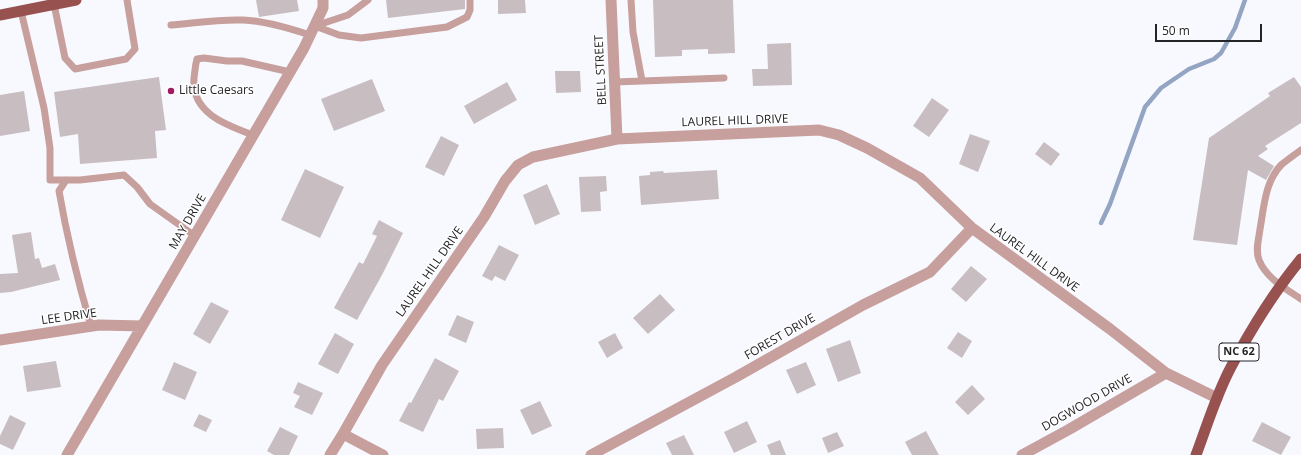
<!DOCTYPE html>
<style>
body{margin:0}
#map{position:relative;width:1301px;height:455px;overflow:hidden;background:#f8f9fe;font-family:"Open Sans",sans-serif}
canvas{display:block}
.scale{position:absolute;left:1155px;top:24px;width:107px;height:18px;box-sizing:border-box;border:2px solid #252528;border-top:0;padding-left:5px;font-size:12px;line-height:14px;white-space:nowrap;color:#252528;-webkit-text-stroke:3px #fff;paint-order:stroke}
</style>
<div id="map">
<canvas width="1301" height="455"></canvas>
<div class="scale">50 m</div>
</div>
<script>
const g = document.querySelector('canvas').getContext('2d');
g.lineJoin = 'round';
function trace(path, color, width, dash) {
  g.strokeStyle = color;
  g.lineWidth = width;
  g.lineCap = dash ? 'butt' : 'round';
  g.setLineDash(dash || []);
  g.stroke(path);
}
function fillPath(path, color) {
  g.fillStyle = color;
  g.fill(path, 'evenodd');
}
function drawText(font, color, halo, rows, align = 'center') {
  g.font = font + ' "Open Sans",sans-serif';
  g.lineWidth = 3;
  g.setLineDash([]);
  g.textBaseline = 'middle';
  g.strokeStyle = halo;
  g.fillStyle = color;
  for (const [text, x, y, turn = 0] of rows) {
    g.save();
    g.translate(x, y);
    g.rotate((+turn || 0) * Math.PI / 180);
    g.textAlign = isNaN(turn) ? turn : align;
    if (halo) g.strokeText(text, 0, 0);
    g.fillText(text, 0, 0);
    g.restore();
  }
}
trace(new Path2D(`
 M1101 223 1110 204 1145 107 1161 88 1189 69 1214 59 1221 53 1235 28 1245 0`), '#93a5c2', 4.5);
fillPath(new Path2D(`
 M256 0H297L299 11 259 17Z
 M386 0H465V9L388 18Z
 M498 0H525L526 13 498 14Z
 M653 0H733L735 53 708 54V49L682 50V56L655 57Z
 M791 43 792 85 753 86 752 69H768L767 44Z
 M555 71H580L581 92 556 93Z
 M159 77 166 130 155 131 157 158 80 164 78 134 60 137 54 92Z
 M1294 77 1301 87V123L1265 146 1268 149 1258 156 1274 166 1266 180 1248 170 1237 245 1193 240 1209 138 1270 96 1268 93Z
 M372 79 385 111 334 131 321 99Z
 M507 82 517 100 474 124 464 106Z
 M24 91 30 131 0 136V95Z
 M932 98 949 110 929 137 913 126Z
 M970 134 990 141 978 172 959 164Z
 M441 136 459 145 444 176 425 167Z
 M1044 142 1060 154 1051 166 1035 154Z
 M305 169 344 187 320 238 281 220Z
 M717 170 719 199 641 205 639 176 650 175V172L663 171 664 173Z
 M606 176 607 191 600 192 601 211 581 212 579 177Z
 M547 184 560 214 535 225 523 195Z
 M379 220 403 233 382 275 357 320 334 308 359 262 363 264 377 236 372 234Z
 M31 232 35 259 39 258 42 268 55 264 60 280 11 292 0 293V274L18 273 12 235Z
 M499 245 519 255 505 281 495 276 492 281 482 276Z
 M971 266 987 279 966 302 951 289Z
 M660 294 675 310 648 334 633 318Z
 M211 302 229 311 210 344 193 334Z
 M457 315 474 322 466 343 448 335Z
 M958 332 972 341 962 358 947 348Z
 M335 333 354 344 338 374 318 364Z
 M615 333 623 348 607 358 598 342Z
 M850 340 861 373 838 382 826 349Z
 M435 358 459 371 443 401 439 399 423 432 399 421 409 402 411 403Z
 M56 361 61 387 27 392 23 366Z
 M174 362 197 372 185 400 162 390Z
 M806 362 816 385 797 394 786 370Z
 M298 382 323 393 312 415 294 407 300 396 293 393Z
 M972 385 985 399 968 415 955 402Z
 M540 401 552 426 532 435 520 410Z
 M199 414 212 420 206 432 193 426Z
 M10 415 26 423 13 450 0 444V436Z
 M747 421 757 442 734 453 724 432Z
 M1262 422 1291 437 1281 455 1252 441Z
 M280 427 298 436 289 455H274L267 451Z
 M503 428 504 448 477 449 476 429Z
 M926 431 939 455H912L905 442Z
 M837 432 844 446 828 453 822 438Z
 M684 435 694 455H672L666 443Z
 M780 440 786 455H771L767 445Z`), '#c8bec1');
trace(new Path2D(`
 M631 0 633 32 642 81
 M54 4 65 58 75 69 126 59 135 49 127 0
 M21 11 44 108 50 148V180H80L124 175 137 187 150 204 195 236
 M171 25C195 23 219 19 243 20 266 21 289 28 310 35
 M315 26 339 35 361 38 447 27 467 17 470 10V0
 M315 26 348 15 368 0
 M615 82 724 78
 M253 135C226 125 191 113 194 78 195 71 195 66 197 59L204 58 227 61H242L290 72
 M1301 150C1294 155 1287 160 1281 165 1265 182 1264 207 1260 229 1259 238 1255 250 1259 260 1266 278 1286 289 1301 299
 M66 180 59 191C67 237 78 282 91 326`), '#c79f9c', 7);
trace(new Path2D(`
 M611 0 617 139
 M0 340 99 325 142 326
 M343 434 383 455
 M67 455 304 48 323 8V0
 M330 455 343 434 382 365 484 217 505 181 518 165 533 157 617 139 819 130 839 135 867 148 920 178 972 228 1110 329 1166 373 1217 398
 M591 455 736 377 863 305 930 272 972 228
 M1022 455 1068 430 1166 373`), '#c79f9c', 11);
trace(new Path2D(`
 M0 15 76 0
 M1196 455C1207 426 1216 395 1231 367 1251 329 1274 292 1301 259`), '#975250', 11);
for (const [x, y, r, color] of [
 [171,91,4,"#a31962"]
]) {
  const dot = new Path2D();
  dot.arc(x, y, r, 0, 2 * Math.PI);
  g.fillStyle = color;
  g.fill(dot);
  trace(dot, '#fff', 1.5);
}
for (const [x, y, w] of [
 [1239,352,40]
]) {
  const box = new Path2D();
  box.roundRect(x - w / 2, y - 9, w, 18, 3);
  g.fillStyle = '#fff';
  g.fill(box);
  trace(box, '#252528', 1);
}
drawText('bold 11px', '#252528', null, [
 ["NC 62",1239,352]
]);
drawText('12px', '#252528', '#fff', [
 ["BELL STREET",601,70,-93],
 ["LAUREL HILL DRIVE",735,121,-2],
 ["MAY DRIVE",188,222,-60],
 ["LAUREL HILL DRIVE",1034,258,36],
 ["LAUREL HILL DRIVE",430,272,-55],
 ["LEE DRIVE",69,317,-8],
 ["FOREST DRIVE",780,337,-30],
 ["DOGWOOD DRIVE",1087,403,-30]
]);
drawText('12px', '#252528', '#fff', [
 ["Little Caesars",179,91]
], 'left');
</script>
